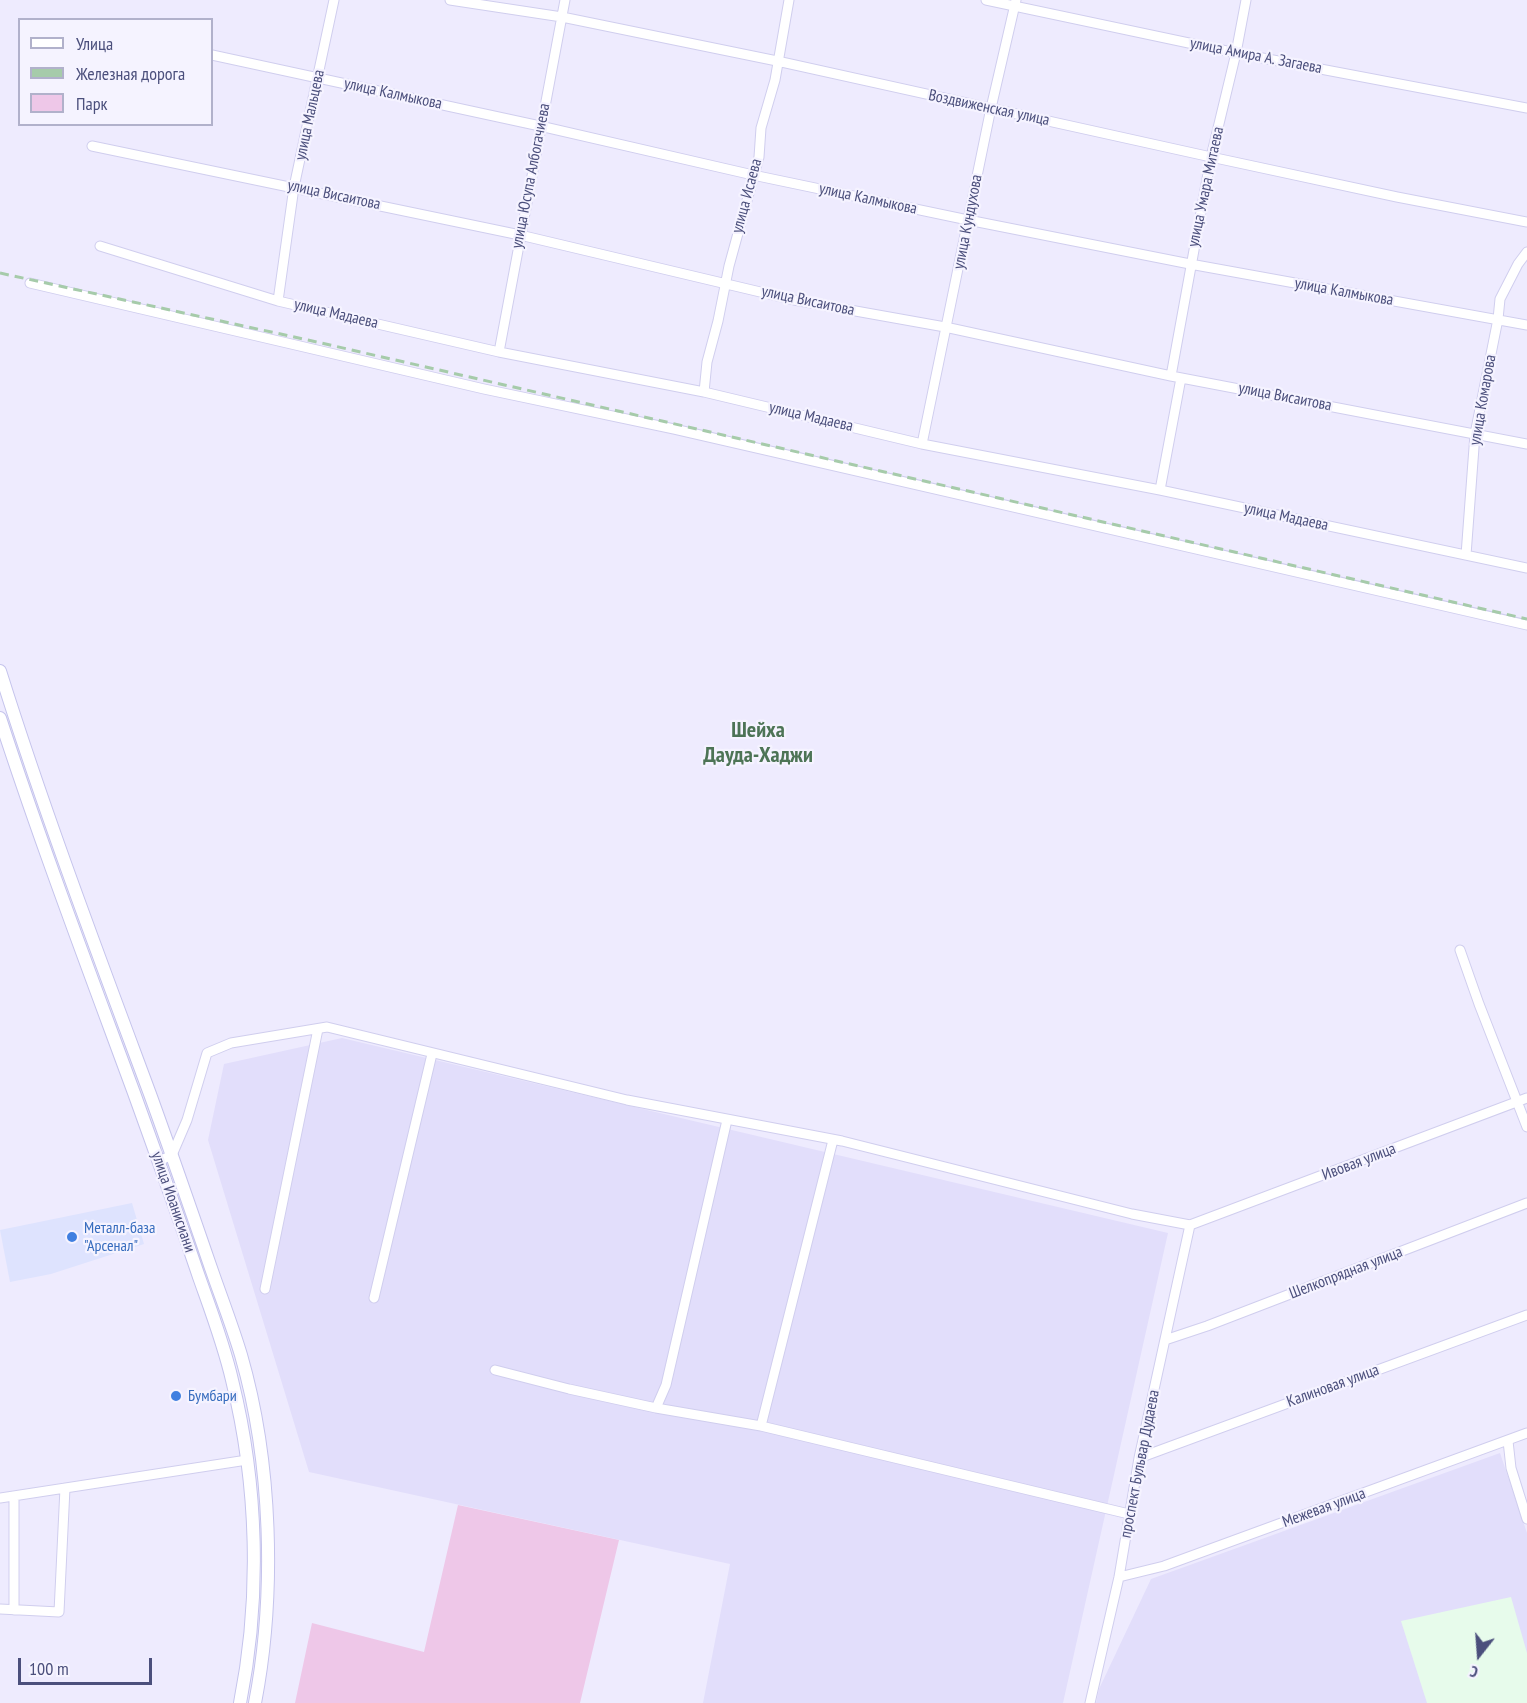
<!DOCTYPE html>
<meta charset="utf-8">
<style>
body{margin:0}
#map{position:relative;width:1527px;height:1703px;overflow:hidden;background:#eeebfe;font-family:"PT Sans Narrow",sans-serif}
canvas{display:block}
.legend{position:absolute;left:18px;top:18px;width:195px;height:108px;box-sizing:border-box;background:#f5f3ff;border:2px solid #b1b1cb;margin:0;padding:8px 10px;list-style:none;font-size:18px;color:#4b4f7c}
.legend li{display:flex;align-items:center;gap:12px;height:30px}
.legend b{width:30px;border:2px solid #b1b1cb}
.north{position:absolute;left:1449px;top:1625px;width:60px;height:60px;-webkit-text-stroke:4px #f5f3ff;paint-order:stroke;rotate:197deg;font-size:16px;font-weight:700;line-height:24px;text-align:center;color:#4b4f7c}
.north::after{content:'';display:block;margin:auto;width:21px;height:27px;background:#4b4f7c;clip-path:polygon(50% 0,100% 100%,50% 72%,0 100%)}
.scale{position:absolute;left:18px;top:1658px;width:134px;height:27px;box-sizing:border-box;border:3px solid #4b4f7c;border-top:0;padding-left:8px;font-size:18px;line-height:21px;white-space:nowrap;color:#4b4f7c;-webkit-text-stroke:4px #f5f3ff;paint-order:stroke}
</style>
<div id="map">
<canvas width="1527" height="1703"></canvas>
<ul class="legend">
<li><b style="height:8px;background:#fff"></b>Улица</li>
<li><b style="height:8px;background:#a6cbaa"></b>Железная дорога</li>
<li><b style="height:16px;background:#eec7e8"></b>Парк</li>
</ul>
<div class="north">С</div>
<div class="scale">100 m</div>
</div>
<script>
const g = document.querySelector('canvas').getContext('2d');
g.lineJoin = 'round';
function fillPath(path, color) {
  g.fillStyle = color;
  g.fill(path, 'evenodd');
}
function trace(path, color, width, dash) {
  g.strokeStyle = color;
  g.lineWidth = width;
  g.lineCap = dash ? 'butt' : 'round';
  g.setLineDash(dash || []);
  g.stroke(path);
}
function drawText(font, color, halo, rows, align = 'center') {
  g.font = font + ' "PT Sans Narrow",sans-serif';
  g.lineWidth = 4.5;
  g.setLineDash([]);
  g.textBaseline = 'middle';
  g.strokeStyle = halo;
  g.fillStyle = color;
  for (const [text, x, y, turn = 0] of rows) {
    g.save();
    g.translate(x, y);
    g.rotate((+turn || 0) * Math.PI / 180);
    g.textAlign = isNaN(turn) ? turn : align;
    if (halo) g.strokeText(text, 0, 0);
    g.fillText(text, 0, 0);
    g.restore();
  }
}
fillPath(new Path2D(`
 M342 1038 1168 1233 1063 1703H703L730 1564 309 1472 208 1140 224 1064Z
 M1500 1453 1527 1533V1703H1096L1099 1689 1151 1579Z`), '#e2defb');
fillPath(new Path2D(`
 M132 1203 144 1244 51 1274 10 1282 0 1230Z`), '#dee3fe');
fillPath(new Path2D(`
 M1511 1597 1527 1653V1703H1427L1401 1621Z`), '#e7fbeb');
fillPath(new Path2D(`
 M458 1505 619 1540 580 1703H295L312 1623 424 1652Z`), '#eec7e8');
const street = new Path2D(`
 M450 0 562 17 777 61 1211 157 1397 197 1527 222
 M986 0 1236 53 1527 108
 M212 55 540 126 753 175 968 220 1190 264 1527 325
 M92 146 520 235 794 300 945 327 1171 376 1527 444
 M100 246 278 301 499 352 704 392 922 444 1160 490 1527 568
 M30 283 484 389 674 429 1527 625
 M278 301 294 187 334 0
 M499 352 565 0
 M1171 376 1211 157 1236 53 1246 0
 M704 392 707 362 718 321 729 266 759 157 761 128 775 80 789 0
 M922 444 991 108 1016 0
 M1160 490 1181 378
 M1466 555 1475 434 1498 319 1500 299 1518 264 1527 252
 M1460 950 1479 1004 1527 1127
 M159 1161 172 1155 187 1120 207 1053 231 1043 327 1027 627 1100 842 1141 1132 1214 1190 1225
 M1190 1225 1527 1098
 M265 1289 318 1029
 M374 1298 432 1054
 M1165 1340 1207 1326 1527 1203
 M495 1370 569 1389 656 1408 761 1426 1129 1514
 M656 1408 666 1385 727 1120
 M761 1426 833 1140
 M1508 1441 1511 1468 1527 1519
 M1139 1458 1527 1315
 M14 1496V1610
 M0 1498 247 1460
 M1119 1577 1164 1566 1527 1433
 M0 1609 59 1612 65 1488
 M1090 1703 1119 1577 1139 1458 1190 1225`);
const secondary = new Path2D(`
 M0 671C45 814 98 954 150 1094 171 1152 191 1210 211 1268 221 1297 232 1325 241 1355 272 1462 276 1594 255 1703
 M0 718C41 844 88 968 134 1093 156 1154 178 1215 199 1277 211 1311 224 1345 232 1380 258 1485 261 1598 240 1703`);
trace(street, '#d0ceee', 11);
trace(secondary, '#c5c4ec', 14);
trace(street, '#fff', 9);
trace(secondary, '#fff', 12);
trace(new Path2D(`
 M0 273 308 340 1527 619`), '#a6cbaa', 3, [9, 6]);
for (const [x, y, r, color] of [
 [72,1237,6,"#3f7fe0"],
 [176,1396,6,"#3f7fe0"]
]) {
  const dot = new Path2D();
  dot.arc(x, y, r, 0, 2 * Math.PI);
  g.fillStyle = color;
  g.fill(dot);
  trace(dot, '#f5f3ff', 2);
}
drawText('16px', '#4b4f7c', '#f5f3ff', [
 ["улица Амира А. Загаева",1256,56,11],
 ["улица Калмыкова",393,94,12],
 ["Воздвиженская улица",989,108,12],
 ["улица Мальцева",310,115,-78],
 ["улица Юсупа Албогачиева",531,176,-79],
 ["улица Умара Митаева",1206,187,-78],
 ["улица Висаитова",334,195,12],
 ["улица Исаева",747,196,-75],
 ["улица Калмыкова",868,199,12],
 ["улица Кундухова",968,222,-79],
 ["улица Калмыкова",1344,292,10],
 ["улица Висаитова",808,301,12],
 ["улица Мадаева",336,314,13],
 ["улица Висаитова",1285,397,11],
 ["улица Комарова",1483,400,-80],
 ["улица Мадаева",811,417,13],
 ["улица Мадаева",1286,517,12],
 ["Ивовая улица",1359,1162,-21],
 ["улица Иоанисиани",173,1202,71],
 ["Шелкопрядная улица",1346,1273,-21],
 ["Калиновая улица",1333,1386,-20],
 ["проспект Бульвар Дудаева",1140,1464,-79],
 ["Межевая улица",1324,1508,-20]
]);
drawText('16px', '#366cbe', '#f5f3ff', [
 ["Металл-база",84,1228],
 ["\"Арсенал\"",84,1246],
 ["Бумбари",188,1396]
], 'left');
drawText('bold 22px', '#4d7456', '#f5f3ff', [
 ["Шейха",758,731],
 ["Дауда-Хаджи",758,756]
]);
</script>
